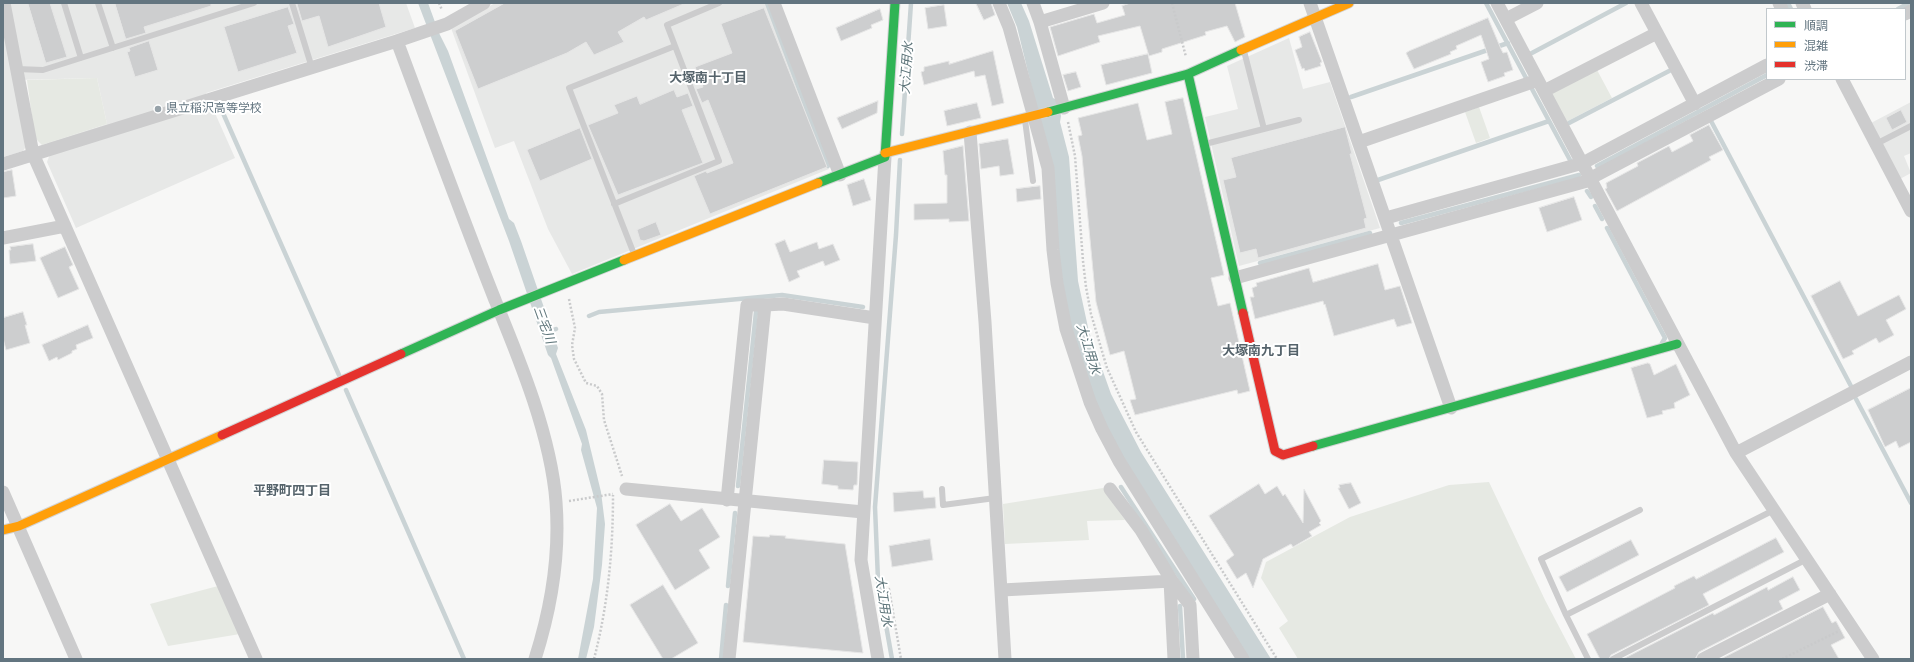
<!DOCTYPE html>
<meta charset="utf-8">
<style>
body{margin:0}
#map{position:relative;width:1914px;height:662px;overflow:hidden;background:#f7f7f6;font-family:"PT Sans","Noto Sans JP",sans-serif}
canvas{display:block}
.frame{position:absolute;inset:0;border:4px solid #637580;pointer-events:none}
.legend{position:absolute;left:1766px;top:8px;width:140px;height:72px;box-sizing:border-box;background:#fff;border:1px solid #c1c8cc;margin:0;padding:5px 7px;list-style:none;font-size:12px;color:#637580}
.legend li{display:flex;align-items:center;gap:8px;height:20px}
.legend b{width:20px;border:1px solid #c1c8cc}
</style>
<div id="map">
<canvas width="1914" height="662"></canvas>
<div class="frame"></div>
<ul class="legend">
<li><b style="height:5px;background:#30b455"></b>順調</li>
<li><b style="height:5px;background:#ff9f0a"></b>混雑</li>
<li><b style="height:5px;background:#e5322d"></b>渋滞</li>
</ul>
</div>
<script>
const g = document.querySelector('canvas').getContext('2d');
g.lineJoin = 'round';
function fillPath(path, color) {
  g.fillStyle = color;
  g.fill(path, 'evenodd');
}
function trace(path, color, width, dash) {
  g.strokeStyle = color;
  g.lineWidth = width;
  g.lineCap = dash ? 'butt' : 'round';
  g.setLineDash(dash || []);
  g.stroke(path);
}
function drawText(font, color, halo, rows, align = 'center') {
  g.font = font + ' "PT Sans","Noto Sans JP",sans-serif';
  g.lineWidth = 4;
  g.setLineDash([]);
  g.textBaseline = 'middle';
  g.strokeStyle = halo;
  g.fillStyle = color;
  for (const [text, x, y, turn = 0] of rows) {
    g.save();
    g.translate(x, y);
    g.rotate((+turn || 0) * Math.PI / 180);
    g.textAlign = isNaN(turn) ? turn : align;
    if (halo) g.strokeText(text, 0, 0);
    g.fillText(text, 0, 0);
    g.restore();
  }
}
fillPath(new Path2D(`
 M3 3H406L415 28 206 93 235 158 76 228 47 162 50 154 47 143 107 124 97 78 15 80 27 145 23 151 3 157Z
 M495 3H766L829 169 572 274 548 229 514 141 495 148 451 28Z
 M1289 38 1303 89 1330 82 1380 228 1239 266 1205 117 1238 109 1227 66Z
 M1911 102V153L1904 156 1911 173 1900 179 1871 123Z`), '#e7e8e7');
fillPath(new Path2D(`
 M1596 68 1612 98 1566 122 1552 95 1553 90Z
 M97 78 107 124 42 145 35 138 27 80Z
 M1479 107 1490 138 1476 143 1465 112Z
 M1489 482 1545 600 1576 659H1298L1279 628 1288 621 1261 578 1266 562 1350 517 1449 485Z
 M1103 488 1125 520 1087 521 1089 540 1005 544 1003 504Z
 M218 586 240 634 168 646 150 604Z`), '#e6e9e3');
fillPath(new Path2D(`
 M418 3H428L439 33 448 51 509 219 514 223 521 241 558 348 556 354 586 430 601 492 605 524 602 565 594 627 586 659H578L593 579 597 508 581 450 582 444 551 358 548 355 509 241Z
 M1007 3H1021L1029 21 1053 98 1057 100 1061 116 1060 122 1069 157 1078 281 1089 332 1111 394 1141 452 1271 659H1248L1113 441 1096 406 1070 331 1039 117 1017 27Z`), '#cad3d5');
trace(new Path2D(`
 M767 3 828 166
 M1486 3 1526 78
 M1788 3 1791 9
 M1898 9 1909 3
 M1530 54 1626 3
 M1532 89 1570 160
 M1351 97 1508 43
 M219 104 339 375
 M1711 121 1852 388
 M1569 123 1671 70
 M902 134 911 3
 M1597 166 1767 75
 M1378 180 1549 121
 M1587 191 1591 197
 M1595 206 1602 219
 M1401 223 1579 175
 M1607 228 1665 338 1662 343
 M1260 263 1370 233
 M589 316 599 312 782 295 863 307
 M546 333 556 329
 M346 390 464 659
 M1856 399 1911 503
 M738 486 756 312
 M1121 487 1194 599
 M728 586 735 513
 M1180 606 1183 659
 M721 659 726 605
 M892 659 878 580 875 507 896 235 900 160`), '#cad3d5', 4.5);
const building = new Path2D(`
 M28 3H50L67 57 46 63Z
 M115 3H211V6L144 27 146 33 126 39Z
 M300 3H379L386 27 328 47 319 16 302 21 297 4Z
 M505 3H686L646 20 644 17 618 32 624 42 594 55 586 42 567 53 478 89 455 31Z
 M976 3H991L995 15 984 20Z
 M1131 3H1235L1245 37 1235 42 1227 26 1205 32 1206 35 1162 49V52L1149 56 1140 26 1098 36 1100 42 1058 56 1050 27 1094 14 1097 23 1125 15 1122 6Z
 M944 5 947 26 928 29 925 8Z
 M288 7 294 24 288 26 297 53 238 72 224 27Z
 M764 8 827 167 710 214 694 176 706 171 707 173 733 163 708 100 702 103 696 89 703 87 695 67 732 53 721 24Z
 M880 9 883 20 871 25 872 28 841 41 836 28Z
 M1488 18 1501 49 1503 53 1507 52 1513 70 1504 73 1505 76 1488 82 1481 62 1489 59 1481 35 1456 46 1457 49 1450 52 1451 54 1414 69 1406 53 1409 51Z
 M1310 32 1322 62 1320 63 1321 66 1305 71 1304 68 1302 69 1295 50 1302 47 1299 37Z
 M149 41 158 70 135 77 127 52 130 51 129 48Z
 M993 51 1004 103 992 106 985 75 975 77 974 71 924 85 921 72 924 71V67L949 61V64Z
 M1148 54 1152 73 1106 85 1101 65Z
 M1076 72 1081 87 1068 91 1063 75Z
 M674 90 677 97 688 93 693 106 682 110 703 163 618 195 588 125 618 113 614 105 637 96 640 104Z
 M1183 98 1224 275 1211 278 1218 306 1230 303 1250 391 1238 394 1237 390 1135 415 1130 400 1136 399 1124 351 1110 355 1096 302 1082 156 1078 136 1082 135 1078 118 1138 103 1147 140 1172 134 1165 102Z
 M878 101 877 113 842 129 837 118Z
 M977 103 981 118 947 126 944 111Z
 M1901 110 1907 122 1892 130 1886 118Z
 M1709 125 1723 150 1709 157 1711 160 1617 211 1605 189 1607 188 1606 183 1638 166 1637 163 1669 146 1672 152 1693 141 1690 135Z
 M1345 127 1352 154H1350L1367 218 1364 219 1366 228 1258 258 1256 249 1240 253 1223 180 1236 177 1231 158Z
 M580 128 592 159 540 181 527 150Z
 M1008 139 1014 174 1000 176 999 166 981 169 979 144Z
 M963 146 969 221 949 222V219L914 220V204L947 203V175H945L943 151Z
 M12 170 16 196 3 198V172Z
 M864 179 871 200 853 206 847 185Z
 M1040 186 1041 199 1017 202 1016 189Z
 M1574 197 1582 220 1547 232 1539 208Z
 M656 222 661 235 644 241 640 240 637 230Z
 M785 240 790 252 817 242 819 249 833 244 840 260 825 266 823 261 797 271 800 277 789 282 775 244Z
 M33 244 36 261 10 264 9 250H11L10 247Z
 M65 247 73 265 69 267 79 289 58 298 40 258Z
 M1378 264 1385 290 1400 286 1412 323 1397 327 1394 319 1334 336 1325 304 1324 305 1323 301 1255 319 1250 297H1254L1252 288 1257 286 1256 283 1309 268 1313 282Z
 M1840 281 1858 316 1899 295 1906 309 1886 320 1894 335 1879 343 1876 338 1852 351 1854 354 1843 359 1811 296Z
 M23 312 27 325H25L30 343 6 350 3 338V318Z
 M88 325 93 338 76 345 77 349 72 351V353L58 360 57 357 49 361 42 345Z
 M1648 363 1650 364 1654 375 1676 364 1690 395 1674 403 1675 408 1662 411 1663 414 1647 418 1631 368Z
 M1911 388V442L1899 448 1896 441 1885 447 1868 410Z
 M824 460 858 462 857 485H854L853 490 838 489V486L822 484Z
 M1351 483 1361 503 1349 509 1338 488H1340L1339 485Z
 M1259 484 1265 494 1277 486 1283 496 1285 494 1303 523 1304 489 1321 521 1319 523 1321 525 1309 532 1312 536 1293 547 1291 544 1263 559 1253 588 1246 573 1237 579 1226 561 1234 555 1209 516Z
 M923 491 924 498 935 497 936 508 894 512 893 493Z
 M670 504 681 521 702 508 720 537 699 550 710 568 675 590 636 525Z
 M770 535 786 536 785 538 845 544 863 653 743 642 753 536 769 537Z
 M1776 538 1784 552 1703 594 1709 605 1611 655 1609 659H1600L1587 634 1675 588 1674 586 1694 576 1696 579Z
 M930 539 933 560 892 567 889 546Z
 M1631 540 1639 555 1567 592 1559 577Z
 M1793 577 1800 590 1779 601 1783 609 1699 652 1695 659H1623L1713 613 1714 615 1767 587 1768 590Z
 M663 585 698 643 671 659H663L630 605Z
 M1823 607 1832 623 1836 621 1845 638 1831 645 1839 659H1721Z`);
fillPath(building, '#cdcecf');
trace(building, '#e6e6e6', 1);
const fast = new Path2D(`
 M1188 74 1243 313
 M1048 112 1188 74 1241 50
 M818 183 885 157 895 3
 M401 354 499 310 624 260
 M1313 446 1677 344`);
const slow = new Path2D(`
 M1241 50 1349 3
 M885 153 1048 112
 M624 260 818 183
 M3 530 19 526 222 435`);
const jam = new Path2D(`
 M1243 313 1275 451 1283 455 1313 446
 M222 435 401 354`);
trace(fast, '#d3d4d5', 11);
trace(slow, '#d3d4d5', 11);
trace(jam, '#d3d4d5', 11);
trace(new Path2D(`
 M439 3 442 10
 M1172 3 1186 57
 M1068 122 1075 156 1083 261 1086 287 1091 314 1107 368 1136 432 1277 659
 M569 299 575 328 572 345 574 359 586 383 597 386 602 394 604 420 622 476
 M569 501 613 494
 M881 591 889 589 901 659
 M594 659C608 605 613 551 613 495
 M1782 659 1839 631`), '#c9cacb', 2.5, [2, 2]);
trace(new Path2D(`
 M64 3 81 58
 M98 3 113 48
 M292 3 312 68
 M1244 51 1264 129
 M17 69 43 70 254 3
 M1025 120 1033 181
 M1205 144 1299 120
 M1876 144 1911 126
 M614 204 719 161 667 25 719 3
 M634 254 569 88 675 46
 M942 489 943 505 995 498
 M1566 615 1774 510
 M1588 659 1566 615 1541 559 1640 510
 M1613 659 1807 559`), '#cccccd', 6);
trace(new Path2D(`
 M4 3 33 154 256 659
 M774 3 840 175
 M999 3 1009 27 1048 168 1053 250 1057 283 1066 329 1090 402 1102 429 1119 461 1243 659
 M1033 3 1040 22 1064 108
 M1310 3 1451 408
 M1497 3 1736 453 1873 659
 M1641 3 1695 104
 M1779 3 1782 9
 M1802 3 1805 9
 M1905 14 1911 11
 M1506 19 1537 3
 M1040 22 1103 3
 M397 41C429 127 461 214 495 300 520 361 551 436 556 502 560 554 551 609 535 659
 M1842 79 1911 211
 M1544 91 1657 33
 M970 132 985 322 1005 659
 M1359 142 1538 80
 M3 164 397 41 447 24 484 3
 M1591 178 1779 79
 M1386 218 1583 163 1767 65
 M3 238 65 226
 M1235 278 1591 180
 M1736 453 1911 362
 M626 489 863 512
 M1110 489 1141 530 1172 581
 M3 492 76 659
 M727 500 747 305H765
 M1170 581 1174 659
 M1002 590 1172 581 1190 605 1193 659
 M729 659 765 305 783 304 875 318
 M878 659 861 560 885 157
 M1703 659 1830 594`), '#cccccd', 13);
trace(fast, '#30b455', 9);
trace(slow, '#ff9f0a', 9);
trace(jam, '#e5322d', 9);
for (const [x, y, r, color] of [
 [158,109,4,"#97a2a9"]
]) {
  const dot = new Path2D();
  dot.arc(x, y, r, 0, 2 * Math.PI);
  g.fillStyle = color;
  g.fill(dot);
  trace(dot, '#fff', 1.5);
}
drawText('12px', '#637580', '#fff', [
 ["県立稲沢高等学校",166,109]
], 'left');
drawText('italic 13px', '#5e757a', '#fff', [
 ["大江用水",907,68,-86],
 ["三宅川",544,325,70],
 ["大江用水",1088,349,73],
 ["大江用水",883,601,81]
]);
drawText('bold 13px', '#55636b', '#fff', [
 ["大塚南十丁目",708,78],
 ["大塚南九丁目",1261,351],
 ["平野町四丁目",292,491]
]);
</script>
